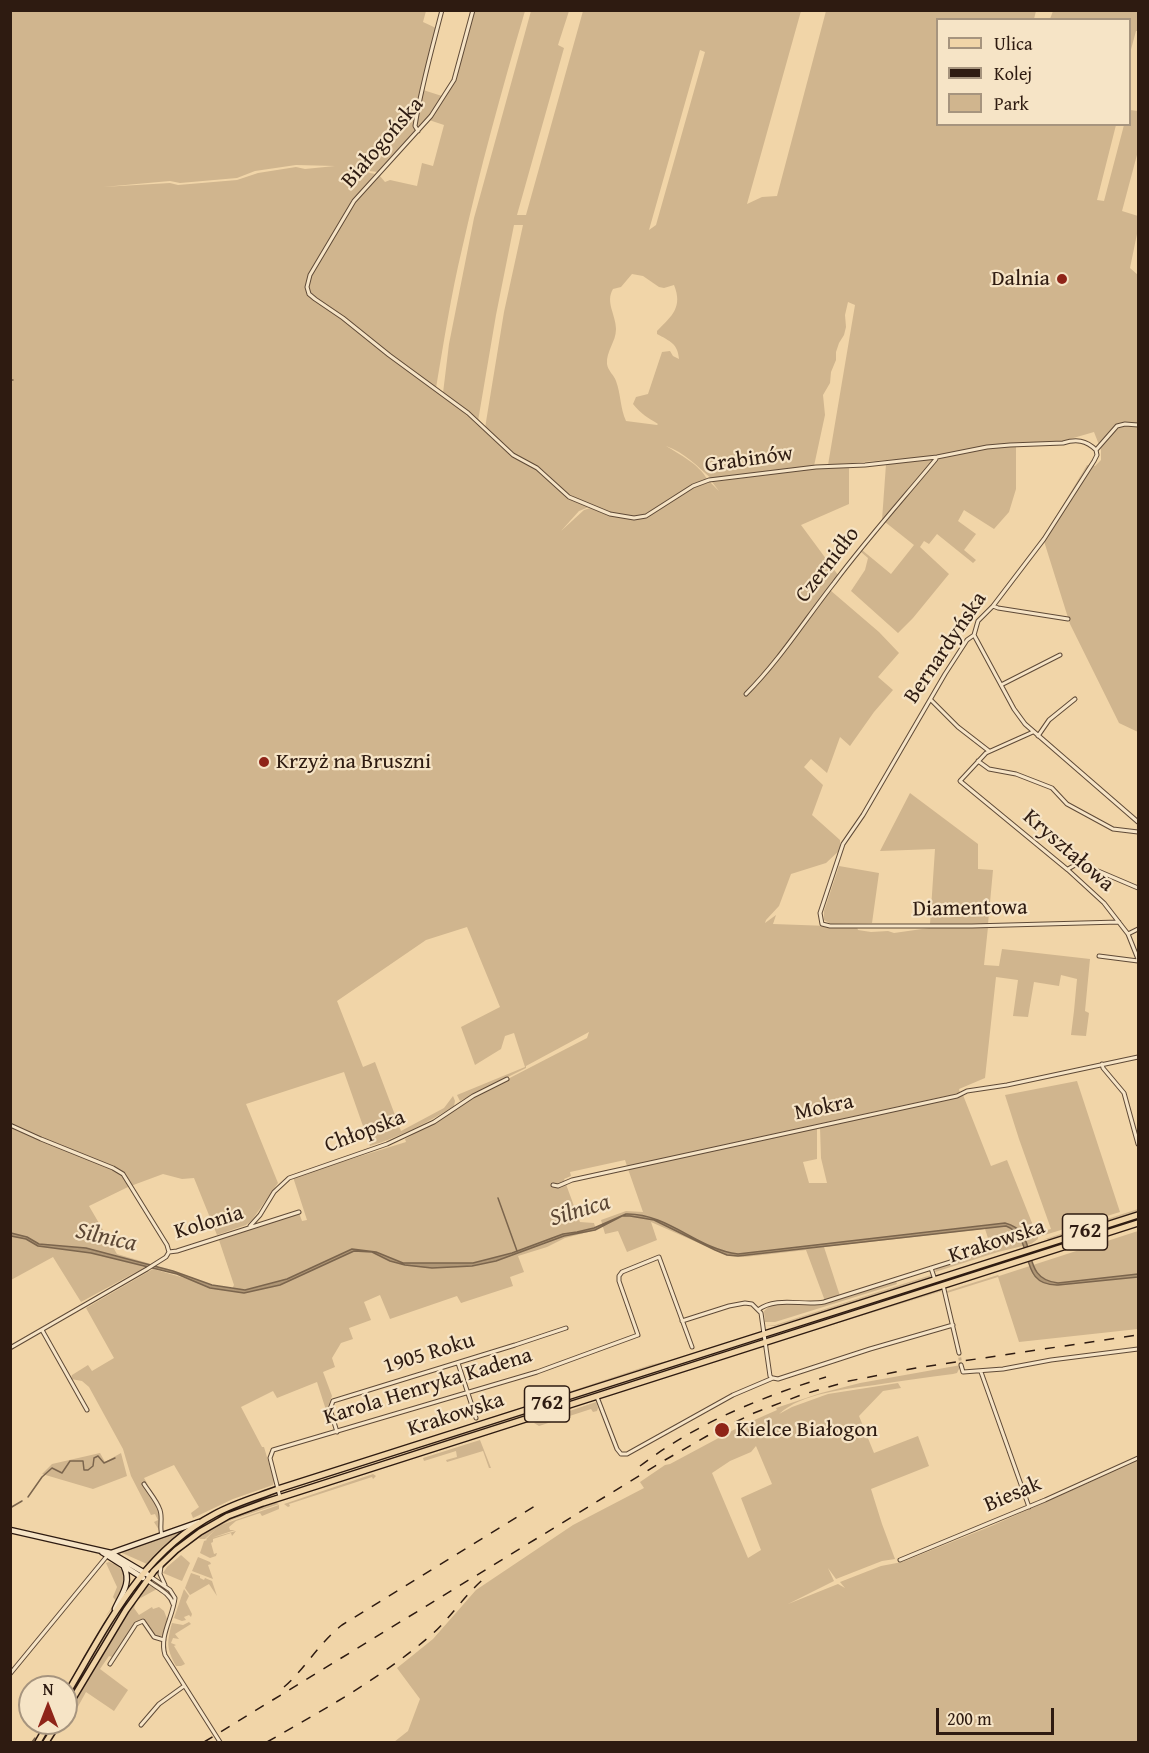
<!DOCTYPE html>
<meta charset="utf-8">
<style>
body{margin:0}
#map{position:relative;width:1149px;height:1753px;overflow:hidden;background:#f1d5a8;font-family:"Gentium Book Plus",serif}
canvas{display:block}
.frame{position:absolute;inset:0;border:12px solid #2e1b11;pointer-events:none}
.legend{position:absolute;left:936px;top:18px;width:195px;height:108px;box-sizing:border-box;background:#f6e4c6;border:2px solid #a6947e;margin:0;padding:8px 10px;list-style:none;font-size:18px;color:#2e1b11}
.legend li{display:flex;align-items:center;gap:12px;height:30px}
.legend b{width:30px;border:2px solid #a6947e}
.north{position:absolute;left:18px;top:1675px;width:60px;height:60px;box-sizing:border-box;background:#f6e4c6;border:2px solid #a6947e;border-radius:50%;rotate:0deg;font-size:16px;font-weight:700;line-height:24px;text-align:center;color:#2e1b11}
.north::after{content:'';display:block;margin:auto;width:21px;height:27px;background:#8f2418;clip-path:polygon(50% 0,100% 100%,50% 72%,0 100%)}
.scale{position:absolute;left:936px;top:1708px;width:118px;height:27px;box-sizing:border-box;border:3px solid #2e1b11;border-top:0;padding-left:8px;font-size:18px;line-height:21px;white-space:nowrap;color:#2e1b11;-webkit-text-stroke:4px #f6e4c6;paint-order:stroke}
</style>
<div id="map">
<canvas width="1149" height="1753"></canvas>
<div class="frame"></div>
<ul class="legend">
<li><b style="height:8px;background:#f1d5a8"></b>Ulica</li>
<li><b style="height:8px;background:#2e1b11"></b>Kolej</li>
<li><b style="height:16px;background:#d0b58e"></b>Park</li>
</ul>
<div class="north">N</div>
<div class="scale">200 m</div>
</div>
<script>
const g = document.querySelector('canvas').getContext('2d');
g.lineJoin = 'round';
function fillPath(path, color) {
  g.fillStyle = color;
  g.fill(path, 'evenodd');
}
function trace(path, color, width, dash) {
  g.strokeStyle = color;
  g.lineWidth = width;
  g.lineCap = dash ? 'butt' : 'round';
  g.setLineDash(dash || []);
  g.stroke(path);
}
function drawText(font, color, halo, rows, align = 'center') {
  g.font = font + ' "Gentium Book Plus",serif';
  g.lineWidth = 4.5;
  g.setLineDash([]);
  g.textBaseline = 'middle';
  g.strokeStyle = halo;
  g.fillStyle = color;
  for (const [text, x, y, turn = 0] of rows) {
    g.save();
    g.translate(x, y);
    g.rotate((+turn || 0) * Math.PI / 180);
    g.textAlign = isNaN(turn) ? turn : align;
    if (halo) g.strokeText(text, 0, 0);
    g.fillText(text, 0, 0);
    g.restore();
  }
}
fillPath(new Path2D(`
 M10 11H426L423 22 436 28 420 89 442 96 430 115 378 172 352 169 375 174 352 200 347 210 350 209 379 175 385 182 390 180 417 186 422 163 433 166 444 125 429 120C457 90 464 49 474 11H525C502 89 480 169 462 249 451 295 444 341 436 388L408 366 406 368 463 412 506 451 536 469 565 495 589 507 579 511 561 531 584 510 590 508C612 515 624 522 647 517L694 487 710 482 719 491 712 482 767 475 765 473 712 479C698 467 684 452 666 446 679 454 699 464 707 479L692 485 646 514 631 517 621 516 592 506 565 492 544 471 515 454 485 428 504 312 523 225H514L496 315 478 421 443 393 449 344 474 218 531 11H569L558 45 564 48 517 215H526L583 11H801L747 204 762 197 777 196 826 11H1036L1034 19 938 20V124L1116 125 1097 200 1104 201 1124 125 1130 124V110L1138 111V151L1122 211 1138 216V229L1130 268 1138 275V732L1119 723 1070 624 1043 538 1087 465 1095 466 1101 460V450L1094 432 1063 441 1011 443 934 456 828 465 855 305 848 302 845 315 846 327 844 335 839 343 836 352V360L831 372 830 383 823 395 825 415 814 466 778 472 780 473 812 469 849 467V504L801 525 838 575 787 644 796 634 830 590 879 632 899 653 878 677 893 690 874 712 850 746 840 737 827 773 811 759 804 767 823 785 812 815 840 840V850L826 863 791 874 779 906 766 920 765 923 776 915 773 924 857 927 858 930 871 932 888 931 894 933 929 928 988 927 984 965 999 966 1002 949 1090 959 1085 1011 1089 1013 1086 1036 1071 1035 1074 1011 1077 979 1061 975 1059 986 1034 982 1028 1017 1013 1016 1018 980 996 977 985 1078 959 1089 960 1093 627 1166 625 1160 570 1172 571 1176 564 1179 580 1222 594 1223 596 1230 565 1238 547 1247 518 1256 524 1272 510 1277 513 1286 461 1303 457 1296 390 1319 380 1295 364 1302 371 1320 349 1328 353 1339 341 1343 332 1358 335 1367 323 1372 332 1396 327 1409 326 1410 317 1382 277 1398 273 1391 241 1407 262 1447H264L274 1481 273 1485 233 1499 193 1518 191 1513 199 1507 174 1465 144 1478 161 1507 159 1508 161 1521 159 1530 154 1522 158 1520 155 1514 151 1515 131 1476 123 1449 89 1387 82 1381 71 1379 72 1375 88 1365 92 1371 114 1358 86 1308 153 1269 195 1281 210 1288 232 1289 234 1285 219 1240 299 1213 302 1221 307 1220 293 1177 406 1142 405 1139 432 1124 473 1097 587 1038 589 1032 526 1066V1068L460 1101 457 1095 525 1067 514 1033 505 1036 501 1049 475 1065 461 1027 500 1007 467 927 426 940 337 1001 363 1067 375 1062 401 1131 444 1108 453 1096 455 1101 454 1106C427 1123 400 1137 370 1146L344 1072 246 1104 278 1183 252 1220 246 1225 217 1235 194 1178 182 1179 163 1174 128 1187 89 1206 117 1254 151 1264 81 1302 53 1257 11 1280ZM700 50 705 52 656 225 649 230ZM296 165 335 166 305 169 296 167 258 173 237 180 178 185 170 183 103 187 170 181 180 183 237 178 255 171ZM632 274 643 276 659 287 664 288 674 285C683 307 672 316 657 331V334C670 341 678 344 679 359L673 356 670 351 662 352 648 394 636 397 633 404C642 415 647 417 658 424L657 425 626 421C620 408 621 394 616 381 614 375 608 371 607 364 606 351 616 342 616 329 616 315 605 302 613 289L621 287Z
 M1053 11H1138V31H1136L1130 53V20L1050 19Z
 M1016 446V489L1009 512 994 529 964 510 958 521 976 534 964 550 976 560 973 563 937 534 929 544 924 541 920 547 949 574 913 618 898 633 851 591 865 570 868 558 861 552 844 572 862 550 891 574 914 545 885 522 938 459 987 449Z
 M931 459 932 462 882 520 886 464Z
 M910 793 978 844V869L993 870 988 924H930L935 849 880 851Z
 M839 866 879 873 872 923 831 924 824 920V911Z
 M1077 1081 1120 1212 1038 1237V1239L1031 1244 998 1252 935 1272 936 1268 992 1250 985 1229 824 1247 840 1296 825 1301 806 1250 744 1257 728 1256 651 1222 657 1240 627 1252 618 1231 605 1234 601 1220 626 1211 643 1212 628 1169 817 1128V1159L803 1162 809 1183H827L821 1158 820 1127 963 1095 991 1166 1007 1160 1036 1233 1051 1229 1019 1139 1005 1095Z
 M1138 1209V1212L1050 1241 1047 1239 1042 1240Z
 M1138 1217V1220L1033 1254V1251Z
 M1138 1231V1329L1019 1342 998 1277 947 1293V1291L998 1275 999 1276Z
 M931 1275 930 1279 832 1310 775 1326 767 1325H775Z
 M947 1279 948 1281 778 1335 841 1312Z
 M896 1281 897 1284 775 1322H765L764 1311 772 1304 819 1305Z
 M938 1289 942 1291 816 1330 827 1325Z
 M751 1341 691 1363 380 1462 470 1431Z
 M675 1359 445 1434 444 1433 650 1365Z
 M961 1365 957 1373 953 1374C927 1377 901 1381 875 1385 846 1389 802 1393 779 1414L792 1407 828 1394 898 1383 901 1388 883 1391 859 1416 874 1453 918 1436 929 1466 871 1489 882 1524 895 1559 882 1561 836 1579 828 1568 834 1581 788 1604 838 1584 845 1588 840 1582 881 1566 902 1562 989 1527 1138 1461V1742H394L408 1731 420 1699 397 1668 433 1639 476 1590 573 1525 644 1488 640 1482 665 1465 670 1464 741 1426 777 1410 776 1408 821 1393 860 1383ZM756 1446 772 1484 741 1498 761 1550 748 1558 712 1473 730 1461 751 1452Z
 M596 1402 598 1408 597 1411 593 1412 591 1409 539 1426 534 1423Z
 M480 1440 491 1468H489L483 1451 447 1462 446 1460 457 1457 456 1451 424 1461 423 1458Z
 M100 1453 105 1462 121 1453 127 1476 93 1489 42 1474 52 1464Z
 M373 1474 376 1476 373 1479 372 1477 289 1504 290 1506 288 1507 284 1504Z
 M270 1495 274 1496C245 1508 217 1516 192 1534 179 1543 163 1562 152 1568 190 1530 220 1512 270 1495Z
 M274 1502 279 1504 234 1519 221 1525 279 1505V1509L262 1516 260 1513 236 1521 229 1527 230 1530H235L211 1538 236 1531 232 1536 231 1533 213 1539V1542L211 1543 214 1554 217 1553 216 1556 210 1558 200 1553 204 1541 207 1540 206 1539 216 1529 205 1539H200L199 1538C216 1519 251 1510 274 1502Z
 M183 1531 147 1564 120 1552Z
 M181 1555 190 1563 182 1581 163 1573 167 1567Z
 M198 1557 210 1562 211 1564 208 1565 213 1579 192 1571Z
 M109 1562C140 1572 118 1603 104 1619L116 1601 113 1597 117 1587 106 1563Z
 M191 1573 200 1576V1578L204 1580 205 1578 212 1581 217 1596 209 1584 190 1595 185 1588Z
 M140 1582 122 1608 66 1705V1700L123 1604Z
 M148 1585 157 1589 137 1600 134 1608 139 1615 152 1607 153 1609 159 1607 164 1611 167 1619 163 1635 159 1637 156 1636 144 1618 134 1624 112 1657 109 1656 100 1669 128 1690 114 1711 86 1692 75 1712 71 1709 136 1600 145 1586Z
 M184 1589 189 1596 186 1602 192 1614 191 1617 189 1615 184 1617 186 1620 182 1621 174 1618Z
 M189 1622 191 1624 175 1634 179 1639 173 1638 171 1643 176 1645 174 1646 185 1664 181 1666H176C166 1648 167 1642 172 1623L183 1625Z`), '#d0b58e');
const water = new Path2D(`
 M626 1214C668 1213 697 1249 738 1254L1005 1223C1042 1232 1017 1279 1058 1283L1138 1274V1277L1058 1285C1016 1286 1037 1238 1006 1226L738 1256 727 1255 715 1250 654 1220 630 1216H622L595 1230 564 1236 496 1261 472 1266 432 1268 405 1265 390 1261 372 1252 354 1251 280 1285 244 1293 210 1288 177 1274 91 1253 38 1246 26 1239 11 1236V1233L27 1237 39 1244 86 1248 173 1271 212 1285 245 1290 287 1279 352 1249 376 1252 403 1263H473L512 1253 563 1234 577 1232 594 1228Z`);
fillPath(water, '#af9675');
trace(water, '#7b654d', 1.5);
trace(new Path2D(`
 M10 380H13
 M498 1198 517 1251
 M28 1497 42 1477 52 1468 62 1473 70 1461H83L84 1470H88L93 1466 94 1458 98 1456 104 1463 115 1458
 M10 1508 22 1501
 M32 1742 35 1738`), '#7b654d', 1.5);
trace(new Path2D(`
 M959 1353 961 1365`), '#cab08a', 3, [3, 1.5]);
const minor = new Path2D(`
 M473 10 454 80 431 116 354 201 310 275 307 287 309 294 315 299 343 318 389 355 468 413 513 455 537 468 569 497 610 514 634 518 646 516 693 486 709 480 816 467 865 465 937 457 987 447 1010 445 1063 443C1076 439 1086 440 1096 450
 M418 131 415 126C421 87 432 49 442 10
 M993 606 998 608 1068 619
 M974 635 1014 709 1025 724 1138 822
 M1001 685 1060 655
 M746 694C779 661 805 620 834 583 866 540 902 500 936 459
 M931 700 958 727 989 751
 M1033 732 986 753 960 781 1068 870 1104 903 1128 934 1138 959
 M1038 736 1049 720 1075 699
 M978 761 989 769 1016 774 1052 788 1067 804 1113 829 1138 832
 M1068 869 1075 865H1084L1138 888
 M1119 922 972 926H830L822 924 820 913 843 844 863 815 945 674 967 640 974 635 978 621 993 606 1044 539 1094 461 1097 455 1096 450 1117 426 1125 424 1138 425
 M1128 934 1138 929
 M1099 956 1138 961
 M1102 1064 1103 1068 1124 1093 1138 1144
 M10 1125 41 1139 113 1168 123 1174 167 1245 169 1252
 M553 1185 558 1186 572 1180 957 1096 967 1091 1007 1085 1138 1057
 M250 1226 260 1215 274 1192 289 1178 387 1144 434 1122 473 1096 507 1079
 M931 1268 935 1280
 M943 1285 959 1353
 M758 1310C776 1296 803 1306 824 1302L960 1259
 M682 1321 729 1306 745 1303 752 1304 761 1313 770 1376 772 1378
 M42 1330 87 1410
 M10 1348 147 1269 166 1257 169 1252 177 1251 299 1212
 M458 1363 476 1418
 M961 1365 963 1372 1003 1369 1051 1360 1138 1349
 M981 1372 1029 1507
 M597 1397 617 1449 621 1454H627L733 1395 773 1378 778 1379 870 1349 953 1325
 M337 1432 330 1409 333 1401 515 1345 566 1328
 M144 1484C149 1492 157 1501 160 1510 163 1519 159 1527 162 1535
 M280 1497 270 1458 273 1450 537 1372 638 1335 619 1281V1276L622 1272 659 1257 692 1347
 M900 1560 1045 1500 1138 1458
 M161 1566 160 1574 165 1585
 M151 1577 170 1590 175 1598C173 1617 159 1636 165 1655L220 1742
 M148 1581C157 1588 170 1593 173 1604
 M110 1664 136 1624 143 1621 154 1637 164 1640
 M10 1674 107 1556
 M141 1725 159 1704 184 1686`);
const secondary = new Path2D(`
 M10 1530 111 1553 150 1576
 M102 1552 143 1578
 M111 1553 199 1522
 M115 1609C121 1595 132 1583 124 1567`);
const primary = new Path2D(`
 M66 1695C107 1626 141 1553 215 1514 235 1503 257 1497 278 1489L1138 1215
 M66 1710 126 1610 154 1571 176 1550 200 1532 228 1516 263 1503 1138 1223
 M38 1742 49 1723
 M46 1742 58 1723`);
trace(minor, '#5f4a37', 5);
trace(secondary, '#2e1b11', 7);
trace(primary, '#2e1b11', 8);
trace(minor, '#f6e4c6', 3);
trace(secondary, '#f6e4c6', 4.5);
trace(primary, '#f1d5a8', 5);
trace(new Path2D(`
 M640 1466C695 1424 761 1397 826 1377
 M284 1687C305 1669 319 1643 342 1625L535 1506
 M204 1742 665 1460 707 1436 754 1413 801 1395 849 1381 916 1368 1138 1335
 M267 1742C323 1710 380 1679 430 1636 451 1618 464 1595 487 1576`), '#2e1b11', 1.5, [10, 10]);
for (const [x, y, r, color] of [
 [1062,279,6,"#8f2418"],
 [264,762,6,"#8f2418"],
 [722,1430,8,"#8f2418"]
]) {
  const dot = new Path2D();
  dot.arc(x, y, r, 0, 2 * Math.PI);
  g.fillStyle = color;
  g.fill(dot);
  trace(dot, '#f6e4c6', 2);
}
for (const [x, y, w] of [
 [1085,1232,45],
 [547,1404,45]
]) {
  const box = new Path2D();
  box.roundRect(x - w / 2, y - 18, w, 36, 4.5);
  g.fillStyle = '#f6e4c6';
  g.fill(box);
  trace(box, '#2e1b11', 1.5);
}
drawText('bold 21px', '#2e1b11', null, [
 ["762",1085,1232],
 ["762",547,1404]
]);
drawText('22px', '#2e1b11', '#f6e4c6', [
 ["Białogońska",383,143,-49],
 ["Grabinów",749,460,-8],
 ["Czernidło",828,565,-52],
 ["Bernardyńska",946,648,-56],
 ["Kryształowa",1068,851,41],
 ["Diamentowa",970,909,-1],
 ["Mokra",824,1108,-12],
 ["Chłopska",365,1132,-21],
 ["Kolonia",209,1223,-17],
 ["Krakowska",997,1242,-18],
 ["1905 Roku",429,1354,-17],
 ["Karola Henryka Kadena",428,1387,-17],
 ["Krakowska",456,1415,-18],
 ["Biesak",1013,1495,-23]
]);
drawText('22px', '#2e1b11', '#f6e4c6', [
 ["Dalnia",1050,279,"right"],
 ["Krzyż na Bruszni",276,762],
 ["Kielce Białogon",736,1430]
], 'left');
drawText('italic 24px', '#5b4634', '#f6e4c6', [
 ["Silnica",580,1211,-17],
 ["Silnica",106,1238,13]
]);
</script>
